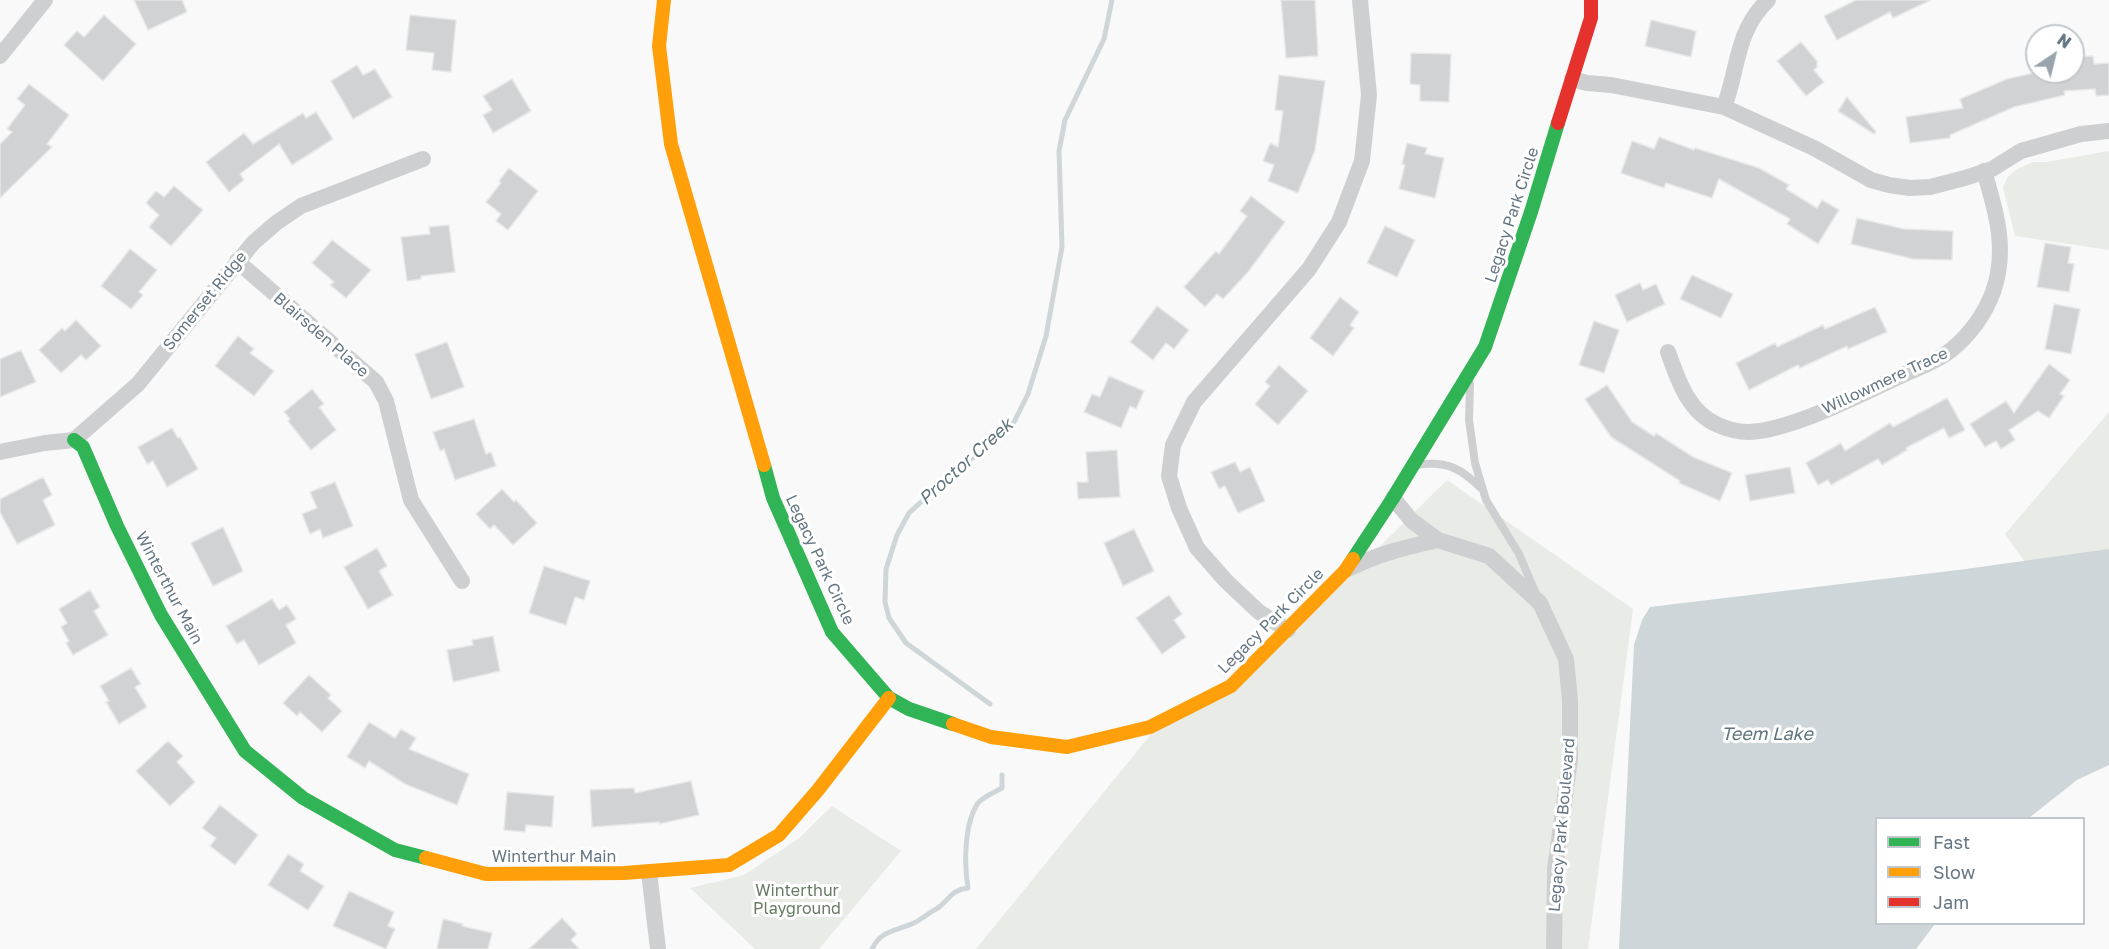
<!DOCTYPE html>
<style>
body{margin:0}
#map{position:relative;width:2109px;height:949px;overflow:hidden;background:#f9f9f9;font-family:"Golos Text",sans-serif}
canvas{display:block}
.legend{position:absolute;left:1875px;top:817px;width:210px;height:108px;box-sizing:border-box;background:#fff;border:2px solid #c1c8cd;margin:0;padding:8px 10px;list-style:none;font-size:18px;color:#657683}
.legend li{display:flex;align-items:center;gap:12px;height:30px}
.legend b{width:30px;border:2px solid #c1c8cd}
.north{position:absolute;left:2025px;top:24px;width:60px;height:60px;box-sizing:border-box;background:#fff;border:2px solid #c1c8cd;border-radius:50%;rotate:35deg;font-size:16px;font-weight:700;line-height:24px;text-align:center;color:#657683}
.north::after{content:'';display:block;margin:auto;width:21px;height:27px;background:#99a4ac;clip-path:polygon(50% 0,100% 100%,50% 72%,0 100%)}
</style>
<div id="map">
<canvas width="2109" height="949"></canvas>
<ul class="legend">
<li><b style="height:8px;background:#30b455"></b>Fast</li>
<li><b style="height:8px;background:#ff9f0a"></b>Slow</li>
<li><b style="height:8px;background:#e5322d"></b>Jam</li>
</ul>
<div class="north">N</div>
</div>
<script>
const g = document.querySelector('canvas').getContext('2d');
g.lineJoin = 'round';
function fillPath(path, color) {
  g.fillStyle = color;
  g.fill(path, 'evenodd');
}
function trace(path, color, width, dash) {
  g.strokeStyle = color;
  g.lineWidth = width;
  g.lineCap = dash ? 'butt' : 'round';
  g.setLineDash(dash || []);
  g.stroke(path);
}
function drawText(font, color, halo, rows, align = 'center') {
  g.font = font + ' "Golos Text",sans-serif';
  g.lineWidth = 6;
  g.setLineDash([]);
  g.textBaseline = 'middle';
  g.strokeStyle = halo;
  g.fillStyle = color;
  for (const [text, x, y, turn = 0] of rows) {
    g.save();
    g.translate(x, y);
    g.rotate((+turn || 0) * Math.PI / 180);
    g.textAlign = isNaN(turn) ? turn : align;
    if (halo) g.strokeText(text, 0, 0);
    g.fillText(text, 0, 0);
    g.restore();
  }
}
fillPath(new Path2D(`
 M2109 151V250L2015 236 2003 187 2007 178 2015 170 2033 162H2047Z
 M2109 412V619L2064 617 2005 534Z
 M1447 480 1633 609 1588 949H976L1156 728 1282 643Z
 M832 806 901 851 819 949H755L690 888 744 875 798 839Z`), '#e8ebe6');
fillPath(new Path2D(`
 M2109 549V765L2077 780 2029 818H1876V924H1935L1916 949H1619L1634 645 1642 620 1650 607 1966 569Z`), '#ced6d9');
trace(new Path2D(`
 M990 704 906 643 889 618 885 602 886 569 897 535 909 513 956 470 990 445 1014 422 1028 394 1046 336 1062 247 1059 151 1065 120 1104 39 1112 0
 M872 949C881 930 896 931 914 923 922 919 930 912 938 908 950 899 951 890 968 888 964 864 964 824 978 803 983 797 995 792 1002 788V775`), '#ced6d9', 5);
const building = new Path2D(`
 M134 0H182L187 12 148 30Z
 M1281 0H1315L1318 56 1286 58Z
 M1856 0H1931L1893 18 1890 12 1837 40 1824 16Z
 M104 15 136 44 103 81 64 45 77 31 84 37Z
 M410 15 456 20 451 72 432 70 434 53 406 50Z
 M1651 20 1696 31 1691 57 1645 46Z
 M1801 42 1817 61V67L1814 70 1824 82 1806 96 1777 61Z
 M1411 53 1451 54 1449 102 1420 101V85L1410 84Z
 M2093 56 2094 64 2109 63V95L2096 96 2095 89 2064 91 2065 95 2014 107 1950 135V138L1910 143 1906 117 1963 108 1960 99 2007 79 2038 72H2073V57Z
 M357 65 363 75 375 69 392 97 353 119 331 81Z
 M1279 75 1325 81 1315 150 1298 193 1268 181 1274 165 1263 161 1270 143 1278 147 1283 111 1275 110Z
 M512 79 531 111 493 133 483 115 492 110 483 96Z
 M29 84 69 115 47 144 52 147 0 198V144L12 132 7 129 25 105 17 99Z
 M1847 97 1876 132 1874 134 1838 111Z
 M316 112 333 139 292 165 279 144 240 174 244 180 229 192 206 162 244 133 253 144 303 113 306 118Z
 M1659 137 1694 150 1695 148 1759 168 1789 185 1786 189 1817 208 1822 200 1839 210 1818 244 1787 224 1790 219 1719 179 1712 198 1666 183 1664 188 1621 173 1632 141 1654 149Z
 M1407 143 1427 148 1425 154 1444 158 1435 198 1399 189 1405 165 1402 164Z
 M509 168 538 191 508 230 496 221 501 214 486 202 501 183 499 181Z
 M174 186 203 210 171 246 149 227 159 215 146 203 156 191 164 197Z
 M1251 196 1285 222 1248 272 1223 299 1217 294 1205 307 1184 287 1216 251 1219 254 1247 216 1240 211Z
 M1857 218 1904 229 1953 231 1952 260 1913 259 1851 244Z
 M449 225 455 272 421 276V279L407 281 401 237 430 234 429 227Z
 M1385 226 1415 240 1397 277 1367 263Z
 M332 240 371 270 346 298 330 285 334 282 312 263Z
 M2045 243 2071 247 2068 263 2074 264 2069 292 2037 287Z
 M130 249 157 270 139 292 143 295 131 309 101 286Z
 M1692 275 1733 294 1721 318 1680 299Z
 M1640 283 1643 290 1656 284 1665 304 1627 322 1615 295Z
 M1340 297 1359 312 1350 325 1354 328 1333 356 1310 338Z
 M2054 304 2080 309 2071 354 2045 349Z
 M1157 306 1189 330 1174 349 1166 343 1153 360 1130 342Z
 M1875 307 1887 332 1848 349 1847 346 1800 368 1798 365 1749 390 1736 363 1775 343 1777 347 1823 325 1825 329Z
 M76 320 101 346 86 360 81 355 61 373 39 350 62 328 65 331Z
 M1594 321 1619 330 1604 373 1579 365Z
 M238 336 254 349 250 353 274 371 254 396 215 366Z
 M447 342 464 387 431 399 415 354Z
 M21 350 36 382 0 397V359Z
 M2049 364 2070 380 2060 394 2064 396 2049 418 2038 411 2009 430 2015 440 2001 449 1996 441 1985 447 1970 424 2006 401 2014 413Z
 M1279 365 1308 391 1278 425 1255 404 1270 386 1265 382Z
 M1109 376 1144 391 1136 409 1130 406 1121 428 1084 412 1092 394 1100 397Z
 M1607 385 1632 422 1654 436 1656 433 1693 457 1732 473 1720 501 1679 483 1680 481 1611 437 1585 399Z
 M312 389 324 404 319 407 336 430 311 450 288 421 290 419 284 412Z
 M1947 398 1965 430 1949 438 1944 428 1906 448 1907 450 1882 465 1878 459 1831 485 1828 480 1818 485 1806 463 1841 443 1845 451 1890 423 1893 427Z
 M474 419 486 454 491 452 496 466 455 480 444 449 440 451 433 432Z
 M172 428 178 438 180 437 198 469 167 487 153 461 147 464 138 447Z
 M1117 450 1120 497 1078 499 1077 482H1088L1086 452Z
 M1235 462 1240 472 1250 467 1265 501 1238 513 1225 486 1219 489 1211 472Z
 M1790 467 1795 493 1750 501 1745 475Z
 M43 477 52 495 43 500 55 525 17 544 0 512V499Z
 M335 482 353 526 323 538 320 529 310 534 302 514 317 508 310 492Z
 M502 489 514 502 516 500 537 523 513 545 494 525 490 529 476 514Z
 M223 527 243 571 213 586 191 543Z
 M1134 529 1154 571 1123 586 1104 543Z
 M377 548 387 566 379 571 393 595 368 609 344 567Z
 M544 566 590 581 584 600 575 597 566 625 529 613Z
 M90 590 100 607 94 611 108 635 73 655 66 643 69 641 61 627 67 623 59 609Z
 M1169 595 1182 614 1174 620 1186 637 1162 654 1136 618Z
 M272 599 279 610 287 605 296 619 286 625 296 643 259 665 244 640 237 644 226 626Z
 M493 636 500 671 453 682 447 650 473 645 472 640Z
 M131 668 141 684 135 687 147 707 119 724 106 702 109 701 100 686Z
 M309 675 331 695 328 698 342 711 322 732 300 712 297 716 283 703Z
 M369 722 395 738 401 729 416 738 409 749 469 774 457 805 405 784 369 761 365 768 347 757Z
 M168 741 183 756 177 762 195 782 170 806 136 771Z
 M691 781 699 815 659 824V822L592 827 590 790 634 788 635 793Z
 M507 792 554 796 552 827 526 825 525 832 504 830Z
 M220 805 258 835 235 865 210 846 216 838 202 828Z
 M288 854 304 864 300 871 324 886 308 910 268 885Z
 M349 891 394 912 388 926 395 929 386 949 333 926Z
 M562 918 577 934 571 940 579 949H529Z
 M443 919 463 924 462 926 492 933 488 949H437Z`);
fillPath(building, '#d0d2d3');
trace(building, '#e8e8e8', 1.5);
trace(new Path2D(`
 M1470 384 1469 420 1475 463 1486 500 1519 554 1536 594
 M1417 465C1447 460 1462 469 1483 490`), '#cecfd0', 8);
trace(new Path2D(`
 M0 56 45 0
 M1572 79 1587 83 1611 85 1724 107 1814 148 1871 180 1889 185 1910 188 1930 187 1965 178 1992 169 2021 151 2081 134 2109 131
 M1724 107C1739 68 1735 32 1768 0
 M237 261 376 382 386 401 411 500 462 581
 M1668 352C1678 380 1688 412 1718 425 1727 429 1739 432 1749 432 1791 430 1855 397 1894 379 1912 370 1935 363 1951 350 1969 336 1985 314 1993 292 2008 250 1996 211 1984 171
 M0 452 45 443 74 440 138 384 253 243 276 223 301 206 423 159
 M1393 498 1412 521 1438 540 1489 556 1540 603 1566 659 1570 700V760L1555 869 1554 949
 M1348 569C1377 554 1407 547 1438 540
 M1288 630 1259 612 1226 581 1197 548 1179 508 1169 476 1173 445 1194 402 1309 269 1339 222 1362 161 1369 95 1360 0
 M649 872 658 949`), '#cecfd0', 16);
trace(new Path2D(`
 M74 440 83 447 117 526 161 615 245 751 303 798 395 850 426 858
 M764 465 773 498 832 632 889 698 909 709 953 724
 M1353 559 1393 498 1485 347 1531 212 1558 123`), '#30b455', 14);
trace(new Path2D(`
 M664 0 659 46 671 144 764 465
 M953 724 991 737 1067 747 1150 727 1231 686 1345 571 1353 559
 M426 858 486 874 624 873 729 865 779 835 818 790 889 698`), '#ff9f0a', 14);
trace(new Path2D(`
 M1558 123 1591 18V0`), '#e5322d', 14);
drawText('16px', '#657683', '#fff', [
 ["Legacy Park Circle",1512,215,-72],
 ["Somerset Ridge",205,301,-51],
 ["Blairsden Place",321,335,41],
 ["Willowmere Trace",1885,381,-25],
 ["Legacy Park Circle",820,560,65],
 ["Winterthur Main",169,588,62],
 ["Legacy Park Circle",1271,621,-45],
 ["Legacy Park Boulevard",1562,825,-85],
 ["Winterthur Main",554,857]
]);
drawText('16px', '#687a64', '#fff', [
 ["Winterthur",797,891],
 ["Playground",797,909]
]);
drawText('italic 18px', '#60757c', '#fff', [
 ["Proctor Creek",966,462,-42],
 ["Teem Lake",1767,734]
]);
</script>
